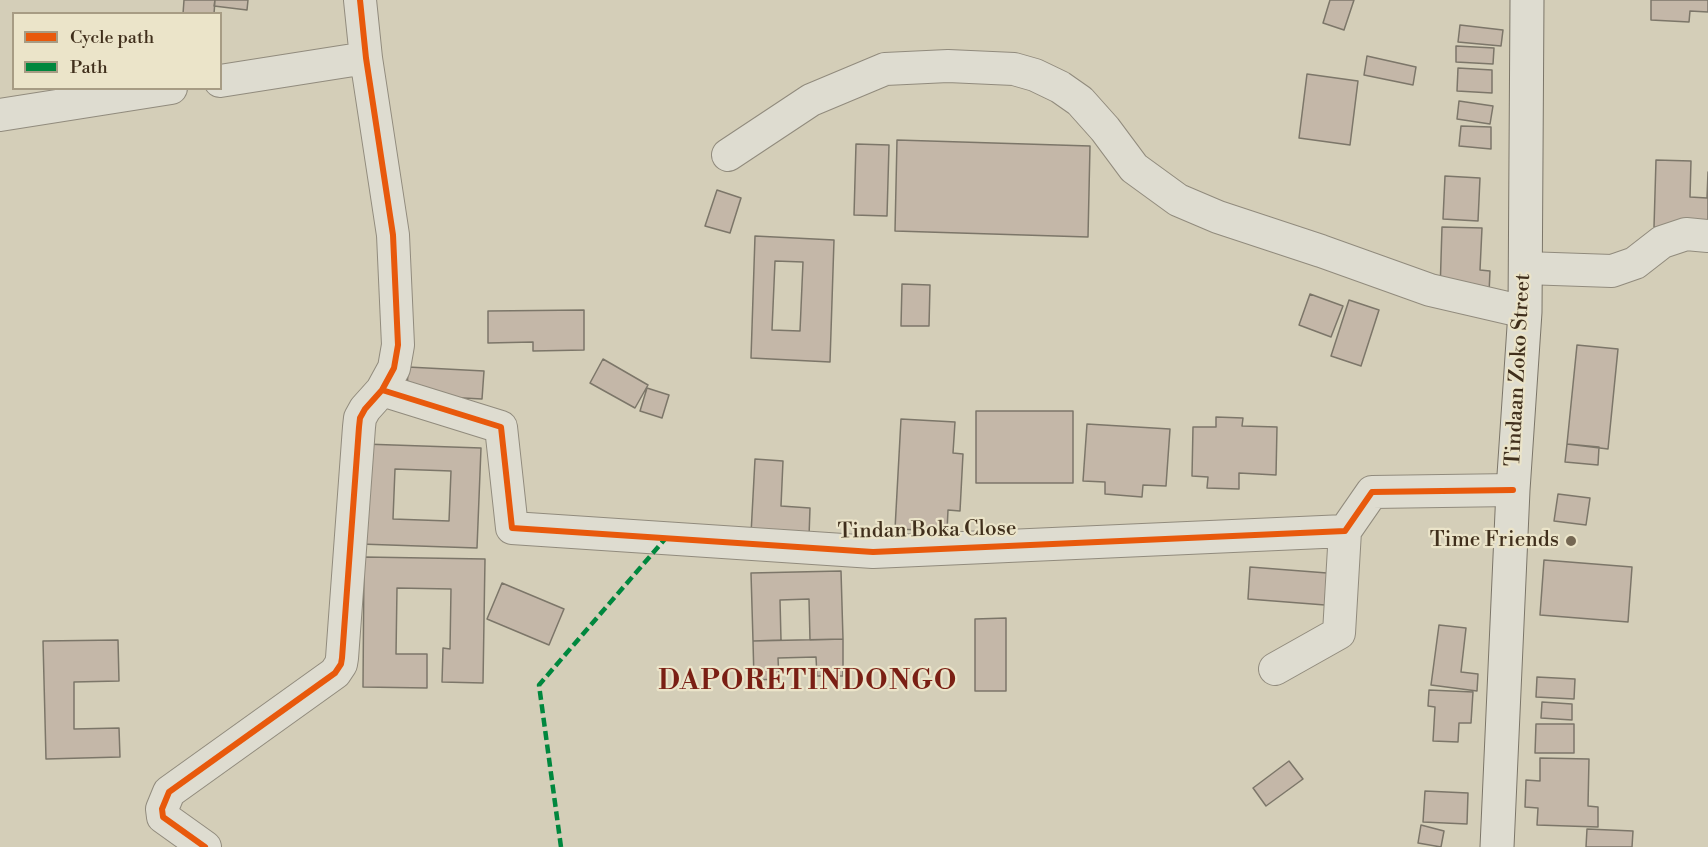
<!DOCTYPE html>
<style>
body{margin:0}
#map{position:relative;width:1708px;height:847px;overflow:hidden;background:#d4ceb8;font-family:"Libre Bodoni",serif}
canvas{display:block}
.legend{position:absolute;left:12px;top:12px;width:210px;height:78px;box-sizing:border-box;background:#ebe4c9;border:2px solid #a79c84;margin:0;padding:8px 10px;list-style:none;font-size:18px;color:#402f1c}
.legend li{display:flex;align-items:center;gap:12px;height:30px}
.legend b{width:30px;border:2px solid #a79c84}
</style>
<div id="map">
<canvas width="1708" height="847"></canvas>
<ul class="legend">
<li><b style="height:8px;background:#e8590c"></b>Cycle path</li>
<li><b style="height:8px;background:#00873e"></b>Path</li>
</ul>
</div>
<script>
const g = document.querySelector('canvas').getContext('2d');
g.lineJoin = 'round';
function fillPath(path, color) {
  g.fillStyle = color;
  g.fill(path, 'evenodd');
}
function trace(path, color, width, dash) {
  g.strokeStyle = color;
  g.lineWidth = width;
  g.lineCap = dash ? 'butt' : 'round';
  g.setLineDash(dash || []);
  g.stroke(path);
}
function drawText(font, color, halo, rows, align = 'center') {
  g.font = font + ' "Libre Bodoni",serif';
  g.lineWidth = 4.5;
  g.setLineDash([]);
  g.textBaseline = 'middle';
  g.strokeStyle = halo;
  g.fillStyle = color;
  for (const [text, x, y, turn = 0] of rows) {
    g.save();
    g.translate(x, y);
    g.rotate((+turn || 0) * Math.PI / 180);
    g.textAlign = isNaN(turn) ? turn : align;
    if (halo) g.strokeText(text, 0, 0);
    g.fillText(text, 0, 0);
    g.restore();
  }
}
const building = new Path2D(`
 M184 0H215L214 14H183Z
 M215 0H248L247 10 214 6Z
 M1330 0H1354L1344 30 1323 23Z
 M1651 0H1708V12L1690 11 1689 22 1651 20Z
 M1460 25 1503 30 1501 46 1458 42Z
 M1456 46 1494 48 1493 64 1456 62Z
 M1367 56 1416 67 1413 85 1364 75Z
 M1458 68 1492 70V93L1457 91Z
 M1307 74 1358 81 1350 145 1299 138Z
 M1459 101 1493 106 1490 124 1457 119Z
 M1461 126 1491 127V149L1459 146Z
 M897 140 1090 146 1088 237 895 231Z
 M856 144 889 145 887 216 854 215Z
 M1656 160 1691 161 1690 197 1707 198 1708 172V229L1654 227Z
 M1445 176 1480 178 1478 221 1443 219Z
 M717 190 741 198 730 233 705 226Z
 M1442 227 1482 228 1480 270 1490 271 1489 293 1440 292Z
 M755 236 834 240 830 362 751 358ZM775 261 803 262 800 331 772 330Z
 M902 284 930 285 929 326H901Z
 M1310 294 1343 306 1331 337 1299 325Z
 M1349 300 1379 310 1361 366 1331 356Z
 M584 310V350L533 351V342L488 343V311Z
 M1577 345 1618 349 1608 449 1567 444Z
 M603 359 648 385 635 408 590 383Z
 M408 367 484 371 482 399 407 395Z
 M647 388 669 395 662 418 640 411Z
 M976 411H1073V483H976Z
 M1216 417 1243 418 1242 426 1277 427 1276 475 1239 473V489L1207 488 1208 477 1192 476 1193 427H1216Z
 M901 419 955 422 953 453 963 454 960 511 948 510 947 531 895 529Z
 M1087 424 1170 429 1166 486 1143 485 1142 497 1105 494V482L1083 481Z
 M364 444 481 448 477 548 360 544ZM395 469 451 471 449 521 393 519Z
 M1567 444 1599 447 1598 465 1565 462Z
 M755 459 783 461 781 506 810 508 809 537 751 534Z
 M1558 494 1590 498 1586 525 1554 521Z
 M364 557 485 559 483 683 442 682 443 648 450 649 451 589 397 588 396 654H427V688L363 687Z
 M1544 560 1632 567 1628 622 1540 615Z
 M1250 567 1327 573 1325 605 1248 599Z
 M841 571 843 639 810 640 809 599 780 600 781 640 753 641 751 573Z
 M502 583 564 609 549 645 487 619Z
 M1006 618V691H975V619Z
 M1439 625 1466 628 1461 672 1478 674 1477 691 1431 685Z
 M843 639V676H817L816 657 778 658 779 679 754 680 753 641Z
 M118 640 119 681 74 682V729L119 728 120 757 46 759 43 641Z
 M1537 677 1575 679 1574 699 1536 697Z
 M1429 690 1473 692 1471 723H1459L1458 742 1433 741 1435 707 1428 706Z
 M1542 702 1572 704V720L1541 718Z
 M1536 724H1574V753H1535Z
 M1540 758 1589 759 1588 806 1598 807V827L1537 825 1538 808 1525 807 1526 780 1540 781Z
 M1289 761 1303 779 1266 806 1253 788Z
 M1425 791 1468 793 1467 824 1423 822Z
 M1421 825 1444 831 1441 847 1418 843Z
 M1587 829 1633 831 1632 847H1586Z`);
fillPath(building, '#c4b7a8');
trace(building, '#7c7669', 1.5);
const minor = new Path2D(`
 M220 81 366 58
 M0 115 171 88
 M728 155 811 100 885 69 948 66 1014 69 1035 75 1060 87 1080 101 1105 129 1134 168 1178 200 1218 217 1321 251 1430 290 1525 312
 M1525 268 1612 271 1635 263 1662 242 1686 234 1708 236
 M382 390 501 427 512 528 873 552 1345 531 1372 492 1513 490
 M1275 669 1339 633 1345 531
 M205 847 163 817 162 809 169 792 335 673 341 664 342 658 359 427 360 418 365 409 382 390 394 368 398 345 393 235 366 58 360 0`);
const secondary = new Path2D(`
 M1497 847 1513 490 1525 312 1527 0`);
trace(minor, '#918b7d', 34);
trace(secondary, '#7c7669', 35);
trace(minor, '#dedcd0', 32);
trace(secondary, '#dedcd0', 33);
trace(new Path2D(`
 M561 847 539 685 665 539`), '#00873e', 4.5, [9, 4.5]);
trace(new Path2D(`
 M382 390 501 427 512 528 873 552 1345 531 1372 492 1513 490
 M205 847 163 817 162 809 169 792 335 673 341 664 342 658 359 427 360 418 365 409 382 390 394 368 398 345 393 235 366 58 360 0`), '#e8590c', 6);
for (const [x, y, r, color] of [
 [1571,541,6,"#746753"]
]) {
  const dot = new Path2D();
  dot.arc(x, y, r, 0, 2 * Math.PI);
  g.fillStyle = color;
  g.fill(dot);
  trace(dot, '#ebe4c9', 2);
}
drawText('21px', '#402f1c', '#ebe4c9', [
 ["Tindaan Zoko Street",1519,370,-87],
 ["Tindan Boka Close",927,531,-1]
]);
drawText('21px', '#402f1c', '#ebe4c9', [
 ["Time Friends",1559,541]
], 'right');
g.letterSpacing = '1.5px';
drawText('bold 27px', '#7a1f14', '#ebe4c9', [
 ["DAPORETINDONGO",808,683]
]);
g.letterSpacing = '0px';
</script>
